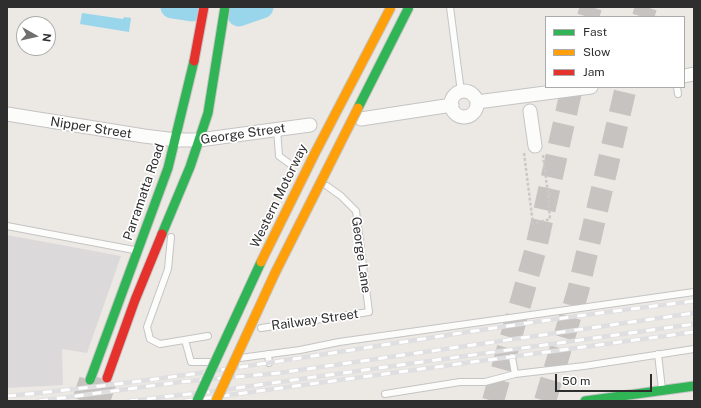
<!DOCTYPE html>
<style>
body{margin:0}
#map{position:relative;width:701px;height:408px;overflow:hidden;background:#ece8e4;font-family:"Public Sans",sans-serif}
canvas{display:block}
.frame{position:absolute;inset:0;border:8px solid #2e2e2e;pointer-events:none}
.legend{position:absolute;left:545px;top:16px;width:140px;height:72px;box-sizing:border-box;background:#fff;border:1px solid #ababab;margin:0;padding:5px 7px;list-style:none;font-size:12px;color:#2e2e2e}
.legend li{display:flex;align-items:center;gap:8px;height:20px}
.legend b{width:20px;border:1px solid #ababab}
.north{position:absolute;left:16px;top:16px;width:40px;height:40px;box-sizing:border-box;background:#fff;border:1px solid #ababab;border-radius:50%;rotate:98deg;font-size:11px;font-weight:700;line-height:16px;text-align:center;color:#2e2e2e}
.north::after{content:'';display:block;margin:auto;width:14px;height:18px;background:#706f6e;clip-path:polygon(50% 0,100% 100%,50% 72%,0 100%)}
.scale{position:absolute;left:555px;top:374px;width:97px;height:18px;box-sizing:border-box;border:2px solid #2e2e2e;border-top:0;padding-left:5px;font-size:12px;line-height:14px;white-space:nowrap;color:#2e2e2e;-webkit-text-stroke:3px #fff;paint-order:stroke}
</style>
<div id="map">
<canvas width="701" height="408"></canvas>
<div class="frame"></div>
<ul class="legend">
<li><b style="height:5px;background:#30b455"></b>Fast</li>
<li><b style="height:5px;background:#ff9f0a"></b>Slow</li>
<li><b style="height:5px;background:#e5322d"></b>Jam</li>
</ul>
<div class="north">N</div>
<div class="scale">50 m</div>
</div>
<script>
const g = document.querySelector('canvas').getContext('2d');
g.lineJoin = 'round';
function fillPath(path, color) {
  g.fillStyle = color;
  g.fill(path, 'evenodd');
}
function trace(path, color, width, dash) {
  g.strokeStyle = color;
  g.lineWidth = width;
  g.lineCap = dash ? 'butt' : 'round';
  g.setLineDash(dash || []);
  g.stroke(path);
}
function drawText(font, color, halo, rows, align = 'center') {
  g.font = font + ' "Public Sans",sans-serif';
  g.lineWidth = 3.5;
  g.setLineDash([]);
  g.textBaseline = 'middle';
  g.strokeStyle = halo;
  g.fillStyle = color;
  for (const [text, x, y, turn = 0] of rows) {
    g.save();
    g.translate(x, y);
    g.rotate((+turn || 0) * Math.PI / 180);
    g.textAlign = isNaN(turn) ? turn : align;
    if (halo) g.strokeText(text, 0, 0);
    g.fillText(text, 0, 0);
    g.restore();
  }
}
fillPath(new Path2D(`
 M7 235 121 256 87 353 62 349 63 385 7 388Z`), '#dcd9db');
fillPath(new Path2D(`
 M82 13 123 19 124 17 131 18 129 32 80 24Z`), '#99d6ec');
trace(new Path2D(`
 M172 7 192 10
 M239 15 262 7`), '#99d6ec', 23);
trace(new Path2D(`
 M588 17 591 7
 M643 17 646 7
 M83 401 90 380
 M99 401 107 378
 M493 401 536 248 572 87
 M545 401 578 291 626 87`), '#c6c3c0', 22, [22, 11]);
const lane = new Path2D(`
 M450 7 461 92
 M677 87 678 94
 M277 129 279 156 290 164
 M7 226 134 250
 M171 237 168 269 147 327 150 339 160 344 208 336
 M261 328 369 312 356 211 341 196 327 186
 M185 340 191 362H209
 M268 354 269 363
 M658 354 662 389
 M512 357 515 374 584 366 694 349
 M240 358 300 350 339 342 694 292
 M385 394 460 382H485L515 374`);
const street = new Path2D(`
 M684 76 694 74
 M451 104a13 13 0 1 1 26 0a13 13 0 1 1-26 0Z
 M477 102 591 87
 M530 111 535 146
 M7 114 144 136 176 140H199L310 125
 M361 119 452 105`);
const fast = new Path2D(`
 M162 234 190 167 208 113 225 7
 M90 380 168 168 194 61
 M585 401 694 386`);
const jam = new Path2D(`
 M194 61 204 7
 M107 378 135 300 162 234`);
trace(lane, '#c5c4c5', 8);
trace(street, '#c5c4c5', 15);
trace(fast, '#c5c4c5', 11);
trace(jam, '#c5c4c5', 11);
trace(new Path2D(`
 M524 153 533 224 550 219 548 194H551
 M543 155 548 194`), '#c9c9c8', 2.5, [3, 2]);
trace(lane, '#fcfcfb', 6);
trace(street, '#fcfcfb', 13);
trace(fast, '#30b455', 9);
trace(jam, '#e5322d', 9);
const rail = new Path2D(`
 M7 396C182 380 355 348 528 323 583 315 639 308 694 301
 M39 401 180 382 279 373 694 313
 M129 401 215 391 694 324
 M185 401 694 332`);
trace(rail, '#dfdfe1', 4.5);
trace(rail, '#fff', 3, [9]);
const fastBridge = new Path2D(`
 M358 108 409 7
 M197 401 261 262`);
const slowBridge = new Path2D(`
 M261 262 315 153 391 7
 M216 401 275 273 358 108`);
trace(fastBridge, '#c6c5c4', 11, []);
trace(slowBridge, '#c6c5c4', 11, []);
trace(fastBridge, '#30b455', 9);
trace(slowBridge, '#ff9f0a', 9);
drawText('13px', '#2e2e2e', '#fff', [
 ["Nipper Street",91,128,9],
 ["George Street",243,134,-8],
 ["Parramatta Road",144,192,-71],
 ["Western Motorway",279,196,-64],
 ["George Lane",361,255,82],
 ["Railway Street",315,320,-8]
]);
</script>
